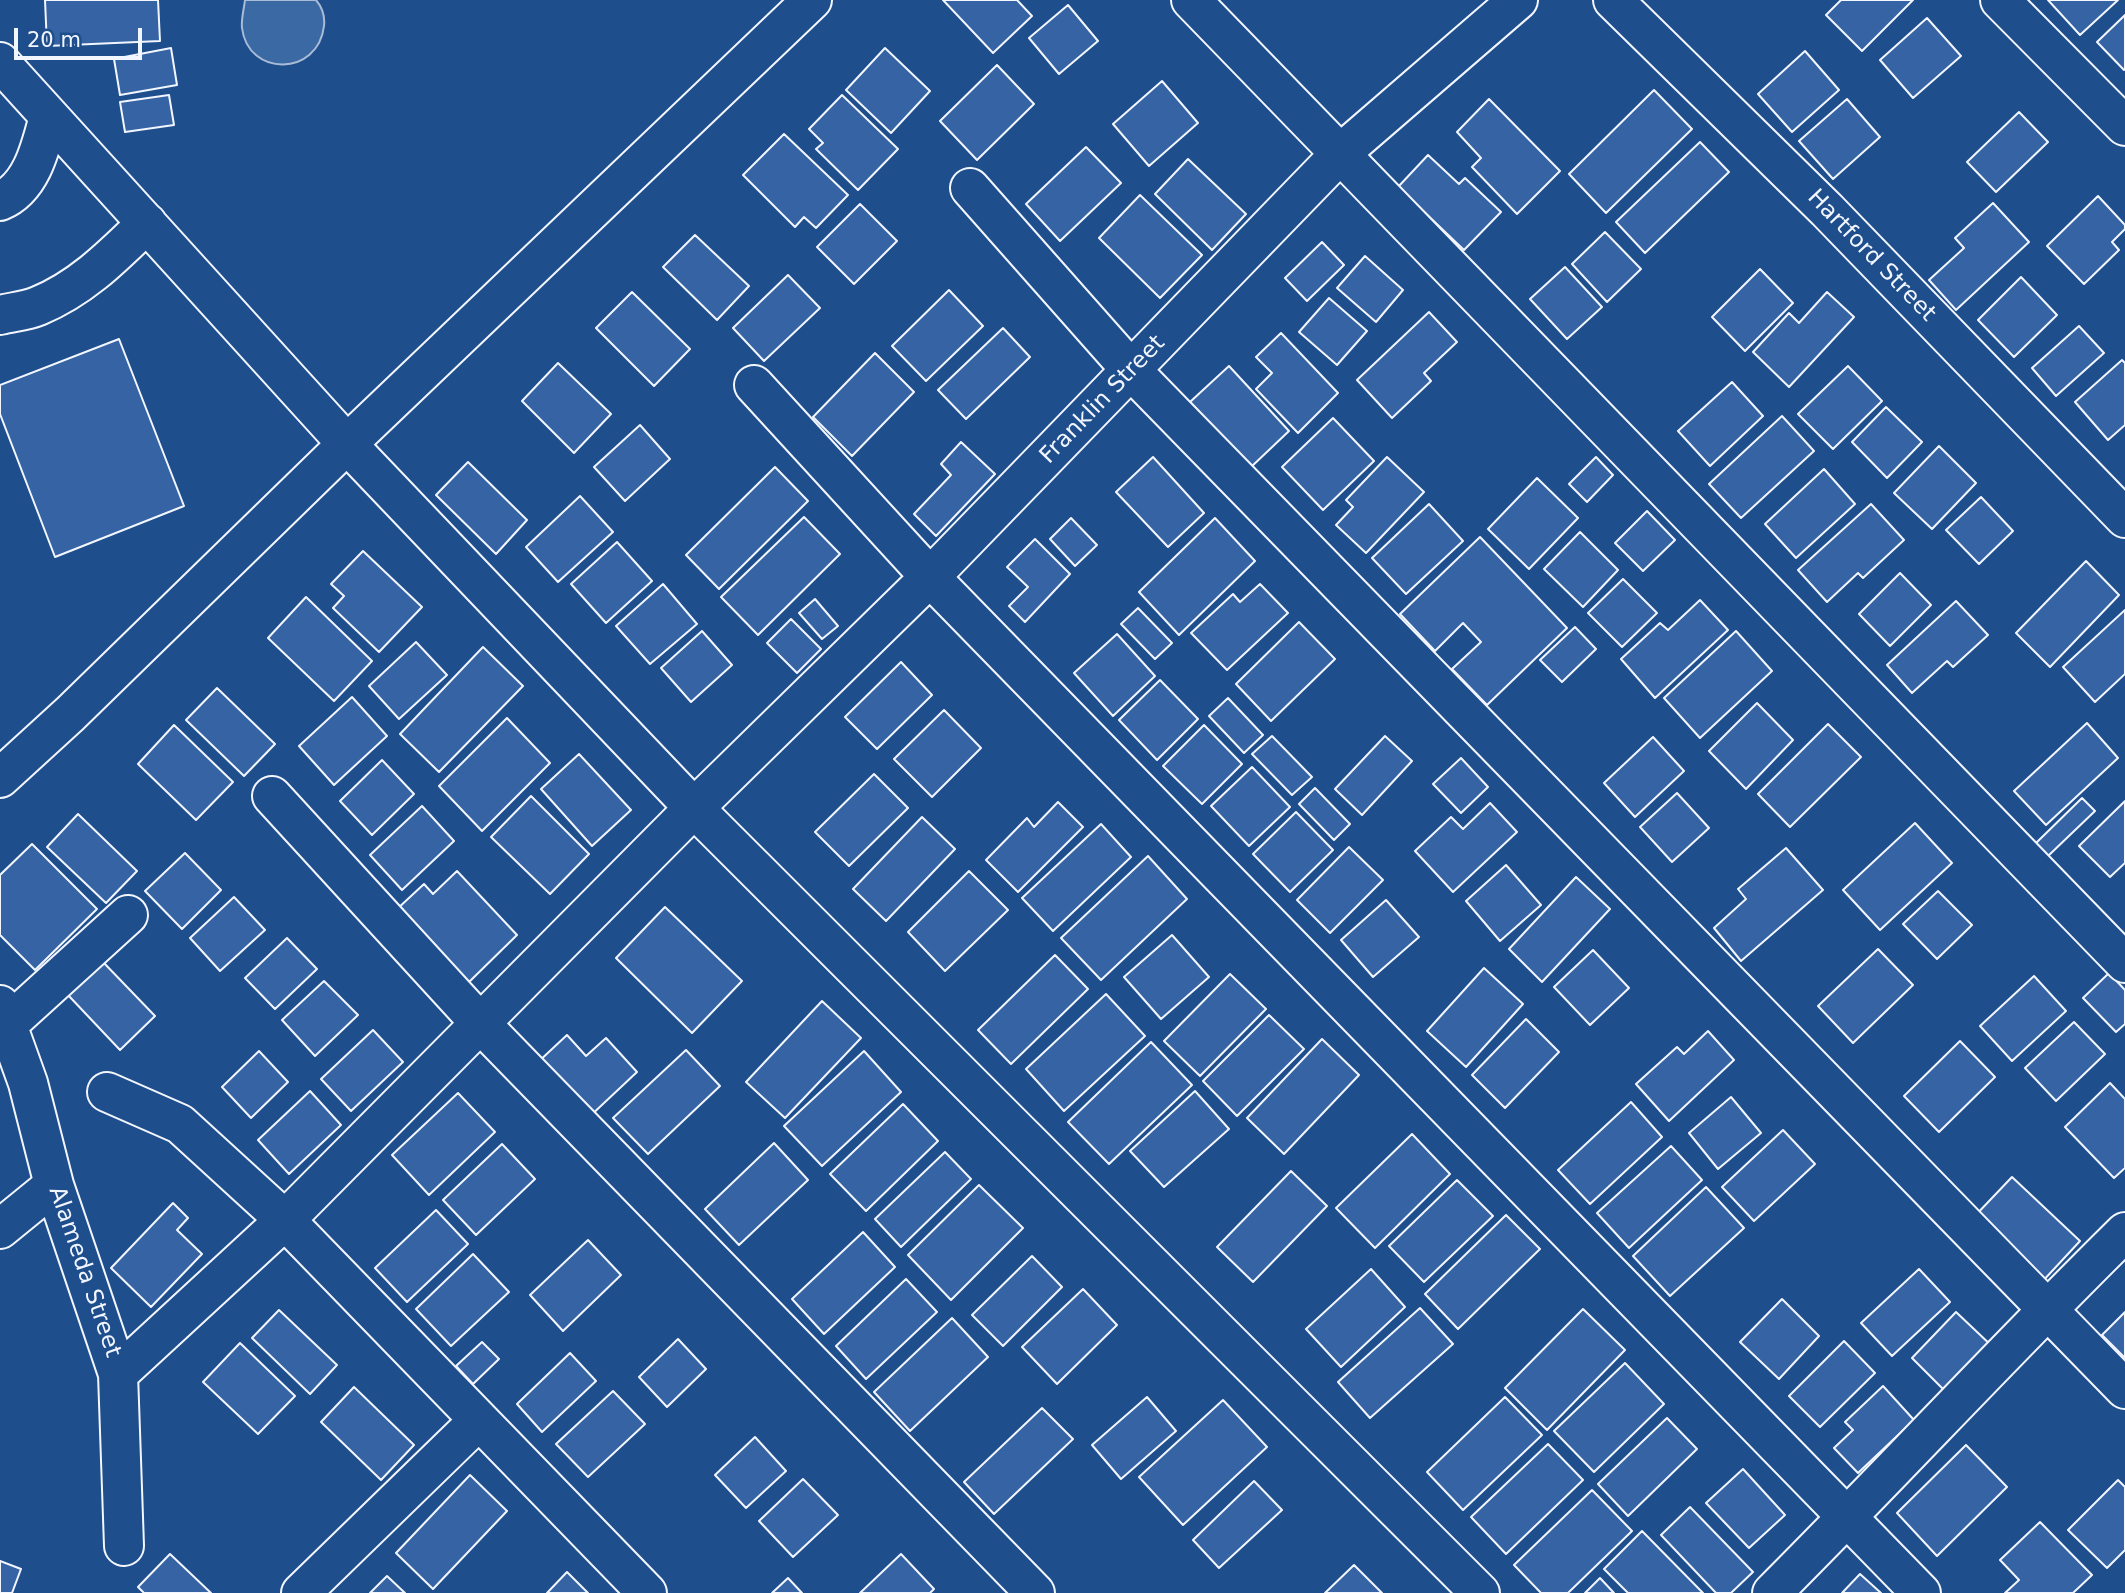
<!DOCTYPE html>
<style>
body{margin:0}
#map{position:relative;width:2125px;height:1593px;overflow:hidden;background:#1f4e8c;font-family:"DejaVu Sans",sans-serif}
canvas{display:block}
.scale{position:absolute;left:14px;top:28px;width:128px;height:32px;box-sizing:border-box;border:4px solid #f2f6ff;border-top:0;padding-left:9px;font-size:21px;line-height:24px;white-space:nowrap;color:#f2f6ff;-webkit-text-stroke:5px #1f4e8c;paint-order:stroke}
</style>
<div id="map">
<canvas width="2125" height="1593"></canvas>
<div class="scale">20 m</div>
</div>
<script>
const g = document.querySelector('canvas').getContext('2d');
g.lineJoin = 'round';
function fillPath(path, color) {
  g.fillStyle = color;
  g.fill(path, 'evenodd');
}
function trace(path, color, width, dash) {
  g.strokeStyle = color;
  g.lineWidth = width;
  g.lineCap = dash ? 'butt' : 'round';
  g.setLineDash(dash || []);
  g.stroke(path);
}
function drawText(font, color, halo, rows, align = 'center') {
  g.font = font + ' "DejaVu Sans",sans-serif';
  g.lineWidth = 5;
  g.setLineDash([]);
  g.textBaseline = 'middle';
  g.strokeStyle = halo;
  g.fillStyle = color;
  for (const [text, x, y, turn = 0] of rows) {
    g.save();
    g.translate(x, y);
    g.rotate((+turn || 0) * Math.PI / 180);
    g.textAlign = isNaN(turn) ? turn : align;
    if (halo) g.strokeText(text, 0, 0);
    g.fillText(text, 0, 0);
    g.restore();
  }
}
const water = new Path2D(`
 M245 0H316C322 7 325 17 324 26 318 77 248 77 242 28 241 19 244 9 245 0Z`);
fillPath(water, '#3b69a3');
trace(water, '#a8bbd7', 2);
const building = new Path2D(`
 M45 0H158L160 41 47 46Z
 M943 0H1017L1032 16 993 53Z
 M1841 0H1913L1862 51 1826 15Z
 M2048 0H2118L2080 35Z
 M1068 5 1098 41 1059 74 1029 38Z
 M2125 15V69L2124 70 2097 42Z
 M1927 18 1961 56 1913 98 1880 60Z
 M171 48 177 85 120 95 114 59Z
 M885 48 930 91 891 133 846 90Z
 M1805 51 1839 90 1792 132 1758 94Z
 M997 65 1034 104 977 160 940 121Z
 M1162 81 1198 123 1149 166 1113 124Z
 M1654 90 1692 129 1606 213 1569 174Z
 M169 95 174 125 125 132 120 102Z
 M842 95 898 149 858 190 816 149 823 143 809 129Z
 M1489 99 1560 171 1517 214 1472 167 1481 158 1457 132Z
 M1847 99 1880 137 1833 179 1799 141Z
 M2019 112 2048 142 1996 192 1967 162Z
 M784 134 848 195 816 228 804 217 795 227 743 175Z
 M1700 142 1729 172 1645 253 1616 222Z
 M1086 147 1121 183 1060 241 1026 204Z
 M1428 155 1459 184 1465 178 1501 212 1464 250 1398 187Z
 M1188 159 1246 214 1212 250 1155 194Z
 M1140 195 1202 255 1160 298 1099 238Z
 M2098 196 2125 225V229L2112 242 2119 250 2084 284 2047 246Z
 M1993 203 2029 242 1956 310 1929 280 1964 248 1955 238Z
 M860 204 897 241 854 284 817 247Z
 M1605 232 1641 269 1607 302 1572 264Z
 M695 235 749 286 717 320 663 267Z
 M1322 242 1344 265 1307 301 1285 278Z
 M1365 256 1403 290 1376 322 1337 288Z
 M1565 267 1602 307 1567 339 1530 299Z
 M1760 269 1793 303 1745 351 1712 317Z
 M788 275 820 308 764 361 733 328Z
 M2021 277 2057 315 2014 357 1978 320Z
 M949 290 983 326 926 381 892 346Z
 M632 292 690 349 654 386 596 328Z
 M1827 292 1854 317 1789 387 1753 352 1789 313 1799 323Z
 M1329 298 1367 331 1337 365 1299 332Z
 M1429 312 1457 342 1424 373 1431 381 1392 418 1357 380Z
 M2079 326 2104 353 2056 396 2032 368Z
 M1003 328 1030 357 966 419 938 390Z
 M1281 333 1338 393 1298 433 1256 389 1272 373 1256 357Z
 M119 339 184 506 55 557 0 414V385Z
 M875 353 914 392 852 456 813 417Z
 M2122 360 2125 363V425L2108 440 2075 402Z
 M558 363 611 414 574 453 522 401Z
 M1229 366 1289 431 1250 468 1190 402Z
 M1848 366 1882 401 1833 449 1798 414Z
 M1732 382 1763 416 1710 466 1678 431Z
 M1886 407 1922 442 1887 478 1852 442Z
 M1782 416 1814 451 1741 518 1709 484Z
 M1333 418 1374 461 1323 510 1282 467Z
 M640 425 670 459 625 501 594 467Z
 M961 442 995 474 936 536 914 514 951 475 941 464Z
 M1939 446 1976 483 1932 529 1894 493Z
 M1153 457 1204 513 1168 547 1116 492Z
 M1387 457 1424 492 1366 553 1336 525 1353 507 1346 500Z
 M1596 457 1613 475 1587 502 1569 484Z
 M468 462 527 520 496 554 436 495Z
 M775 467 808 501 719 589 686 555Z
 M1824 469 1855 504 1796 558 1765 524Z
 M1537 478 1578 518 1529 569 1488 529Z
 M580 496 613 532 558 582 526 547Z
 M1981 497 2013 531 1979 564 1946 530Z
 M1429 504 1463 541 1406 594 1372 558Z
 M1871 504 1904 540 1863 578 1858 573 1827 602 1798 570Z
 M1647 511 1675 540 1643 571 1615 543Z
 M804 517 840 554 758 635 721 597Z
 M1071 518 1097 545 1075 566 1050 539Z
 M1215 518 1255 561 1179 635 1139 592Z
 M1580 532 1618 570 1583 607 1544 569Z
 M1480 537 1567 628 1487 705 1452 669 1481 642 1463 623 1435 651 1400 614Z
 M1035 539 1070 574 1025 622 1009 606 1028 587 1007 567Z
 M617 542 652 581 606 623 571 584Z
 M363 551 422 607 379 652 333 608 344 596 331 584Z
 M2086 561 2119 595 2050 667 2016 633Z
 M1900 573 1931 605 1890 646 1859 614Z
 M1623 579 1657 613 1622 647 1588 613Z
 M663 584 697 624 650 664 616 626Z
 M1260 584 1288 613 1227 670 1191 633 1233 594 1240 602Z
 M306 597 372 661 334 701 268 638Z
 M815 599 838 626 822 639 799 613Z
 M1700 600 1728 630 1655 698 1621 659 1660 623 1668 630Z
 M1956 601 1988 635 1953 667 1947 661 1912 693 1887 665Z
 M1138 608 1172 643 1155 659 1121 624Z
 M2125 610V674L2095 702 2063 667Z
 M791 619 821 649 797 673 767 643Z
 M1299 622 1335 659 1271 721 1236 684Z
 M1575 627 1596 649 1562 682 1540 660Z
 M702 631 732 665 691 702 661 668Z
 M1736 631 1772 671 1700 738 1664 698Z
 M1117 634 1155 676 1113 716 1074 673Z
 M416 642 447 675 399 719 369 686Z
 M483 647 523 686 439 772 400 734Z
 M901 662 932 695 877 749 845 717Z
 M1160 680 1198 719 1157 760 1119 720Z
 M217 688 275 744 244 776 186 720Z
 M352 697 387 736 334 785 299 746Z
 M1228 698 1263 735 1244 753 1209 716Z
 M1757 703 1793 740 1746 789 1709 751Z
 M944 710 981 748 932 797 894 759Z
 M507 718 550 763 482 831 439 786Z
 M2087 723 2118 758 2046 825 2014 791Z
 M1828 724 1861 757 1790 827 1758 794Z
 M174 725 233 782 196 820 138 764Z
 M1204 725 1242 764 1202 804 1163 766Z
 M1272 736 1312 777 1292 795 1252 754Z
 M1385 736 1412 761 1362 815 1335 789Z
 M1653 737 1684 771 1635 817 1604 783Z
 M579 754 631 810 592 846 541 789Z
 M1461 758 1488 787 1461 813 1433 784Z
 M382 760 414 794 372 835 340 801Z
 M1252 767 1290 807 1249 846 1211 806Z
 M874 774 908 808 849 866 815 832Z
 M1315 788 1350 824 1334 840 1299 804Z
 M1677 793 1709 828 1672 862 1640 827Z
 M531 796 589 854 550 894 491 837Z
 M2082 798 2095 811 2047 857 2035 844Z
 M2125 801V863L2110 877 2079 846Z
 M1058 802 1083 827 1018 892 986 860 1027 818 1034 827Z
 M1490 803 1517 832 1453 892 1415 851 1451 817 1463 829Z
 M422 806 454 841 402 890 370 855Z
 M1296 812 1333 850 1290 892 1253 854Z
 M78 814 137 871 106 903 47 847Z
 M922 817 955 849 886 921 853 889Z
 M1915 823 1952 863 1880 930 1843 890Z
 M1101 824 1131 857 1053 931 1022 898Z
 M32 844 97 909 35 970 0 935V875Z
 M1349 847 1383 880 1330 933 1297 900Z
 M1786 848 1823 890 1741 961 1714 928 1746 899 1738 889Z
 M185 853 221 890 182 929 145 891Z
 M1148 856 1187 899 1101 980 1061 938Z
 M1506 865 1541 905 1500 941 1466 901Z
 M457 871 517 935 467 984 396 910 424 884 433 894Z
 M969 871 1008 910 945 971 908 932Z
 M1576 877 1610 909 1542 982 1509 949Z
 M1938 891 1972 925 1937 959 1903 924Z
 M234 897 265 930 220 971 190 938Z
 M1386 900 1419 937 1373 977 1341 940Z
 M665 907 742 981 692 1033 616 958Z
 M1172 935 1209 977 1161 1019 1124 977Z
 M287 938 317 969 275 1009 245 978Z
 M1878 949 1913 985 1853 1043 1818 1006Z
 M1593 950 1629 988 1590 1025 1554 987Z
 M1055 955 1088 989 1011 1064 978 1030Z
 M103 962 155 1016 120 1050 68 995Z
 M1484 968 1523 1004 1466 1067 1427 1031Z
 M2109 973 2125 990V1024L2116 1032 2083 998Z
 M1230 974 1266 1009 1200 1076 1164 1041Z
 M2034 976 2066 1011 2012 1061 1980 1026Z
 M324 981 358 1015 315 1056 282 1020Z
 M1106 994 1145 1036 1064 1111 1026 1069Z
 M822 1001 861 1038 785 1118 746 1082Z
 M1269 1015 1304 1049 1237 1116 1203 1081Z
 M1526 1019 1559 1052 1505 1108 1472 1075Z
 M2074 1022 2105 1054 2056 1101 2025 1068Z
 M373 1030 403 1062 351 1111 321 1079Z
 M1708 1031 1734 1060 1669 1121 1636 1084 1677 1047 1684 1054Z
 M567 1035 586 1056 606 1038 637 1072 587 1119 536 1064Z
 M1322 1039 1359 1075 1284 1154 1247 1118Z
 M1960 1041 1995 1077 1939 1132 1904 1096Z
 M1151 1042 1192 1085 1109 1164 1068 1122Z
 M686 1050 720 1086 648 1154 613 1118Z
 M259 1051 288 1082 251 1118 222 1087Z
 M864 1051 901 1092 822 1166 784 1126Z
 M2110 1083 2125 1099V1168L2114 1178 2065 1127Z
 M310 1091 341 1125 289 1174 258 1140Z
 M1195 1091 1229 1129 1164 1187 1130 1151Z
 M458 1093 495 1132 429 1195 392 1155Z
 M1731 1097 1761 1133 1718 1169 1689 1133Z
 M1631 1102 1662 1137 1590 1204 1558 1170Z
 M903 1104 938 1141 866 1211 830 1174Z
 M1783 1130 1815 1164 1754 1221 1722 1187Z
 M1412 1134 1450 1174 1375 1248 1336 1208Z
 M774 1143 808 1180 739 1245 705 1209Z
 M502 1144 535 1179 476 1235 443 1200Z
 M1671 1146 1702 1180 1629 1248 1597 1213Z
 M945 1152 971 1179 901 1247 875 1219Z
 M1291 1171 1327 1206 1253 1282 1217 1247Z
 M2012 1177 2080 1241 2041 1283 1972 1219Z
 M1457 1180 1493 1216 1424 1282 1389 1246Z
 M979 1185 1023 1228 951 1300 908 1255Z
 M1706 1187 1744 1228 1670 1296 1633 1256Z
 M173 1203 188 1218 177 1230 202 1254 151 1307 111 1268Z
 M436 1210 468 1244 407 1302 375 1268Z
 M1506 1215 1540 1249 1458 1329 1425 1294Z
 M863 1232 895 1267 824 1334 792 1299Z
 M588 1240 621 1275 563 1331 530 1295Z
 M473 1254 509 1292 451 1346 416 1309Z
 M1032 1256 1062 1287 1003 1346 972 1315Z
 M1371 1269 1405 1307 1341 1367 1306 1329Z
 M1919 1269 1950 1302 1892 1356 1861 1323Z
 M906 1279 937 1312 866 1379 836 1346Z
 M1083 1289 1117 1325 1057 1384 1022 1347Z
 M1782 1299 1819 1336 1779 1379 1740 1342Z
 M1420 1308 1453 1344 1370 1418 1338 1382Z
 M1583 1309 1625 1350 1547 1430 1505 1388Z
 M279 1310 337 1365 310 1394 252 1338Z
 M1956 1312 1995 1349 1950 1396 1912 1358Z
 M2125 1312V1358L2102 1335Z
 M952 1318 988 1357 910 1431 874 1392Z
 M678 1339 706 1369 667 1407 639 1377Z
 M1844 1341 1875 1373 1820 1427 1789 1396Z
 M482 1342 499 1359 473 1384 456 1366Z
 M240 1343 295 1396 258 1434 203 1382Z
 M570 1353 596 1381 542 1432 517 1404Z
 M1625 1363 1664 1404 1594 1472 1554 1431Z
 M1883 1386 1914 1420 1858 1473 1834 1448 1853 1430 1845 1422Z
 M354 1387 414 1445 381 1480 321 1422Z
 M613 1391 645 1424 588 1477 556 1444Z
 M1147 1397 1176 1431 1121 1479 1092 1445Z
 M1505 1397 1542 1435 1463 1510 1427 1472Z
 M1223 1400 1267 1447 1183 1525 1139 1477Z
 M1042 1408 1073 1439 994 1514 964 1482Z
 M1667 1418 1697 1449 1628 1516 1598 1484Z
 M755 1437 786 1471 746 1508 715 1475Z
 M1548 1444 1583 1480 1506 1554 1471 1517Z
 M1966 1445 2007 1487 1937 1556 1897 1513Z
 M1743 1469 1785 1515 1749 1548 1706 1503Z
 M470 1475 507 1511 433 1589 396 1553Z
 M803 1479 838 1515 793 1557 759 1521Z
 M2118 1480 2125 1487V1550L2107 1568 2068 1530Z
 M1254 1481 1282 1510 1219 1568 1193 1540Z
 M1592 1490 1632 1531 1568 1593H1541L1514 1565Z
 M1690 1507 1753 1572 1731 1593H1716L1661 1535Z
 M2040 1522 2092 1575 2073 1593H2005L2019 1580 2000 1560Z
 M1642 1531 1703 1593H1628L1604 1569Z
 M170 1554 211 1593H144L138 1587Z
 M901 1554 934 1589 930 1593H860Z
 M0 1561 21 1569 12 1593H0Z
 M1354 1565 1382 1593H1325Z
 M567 1572 588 1593H547Z
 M1860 1574 1881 1593H1842Z
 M387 1576 405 1593H370Z
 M788 1578 802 1593H772Z
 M1600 1578 1614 1593H1585Z`);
fillPath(building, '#3563a3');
trace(building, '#f2f6ff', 2);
const minor = new Path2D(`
 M1191 0 2125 963
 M1613 0 1827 210 2125 518
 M2000 0 2125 126
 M0 62 347 444 694 808 1480 1593
 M970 188 1132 371 2125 1389
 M0 201C32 188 41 146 49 116
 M0 315C12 312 26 311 38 306 82 288 114 255 147 223
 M754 385 930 577 1921 1593
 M0 778 70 714 347 444 812 0
 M272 796 480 1023 1035 1593
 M0 1005 28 1083 54 1185 118 1374 124 1546
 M7 1025 128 915
 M107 1092 180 1124 285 1220 647 1593
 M0 1229 54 1185
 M118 1374 285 1220 694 808 930 577 1341 153 1518 0
 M301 1593 479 1420
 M1772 1593C1891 1474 2005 1350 2125 1232`);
trace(minor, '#f2f6ff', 42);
trace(minor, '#1f4e8c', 38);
drawText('23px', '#f2f6ff', '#1f4e8c', [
 ["Hartford Street",1871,256,46],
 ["Franklin Street",1103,400,-46],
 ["Alameda Street",84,1272,71]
]);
</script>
